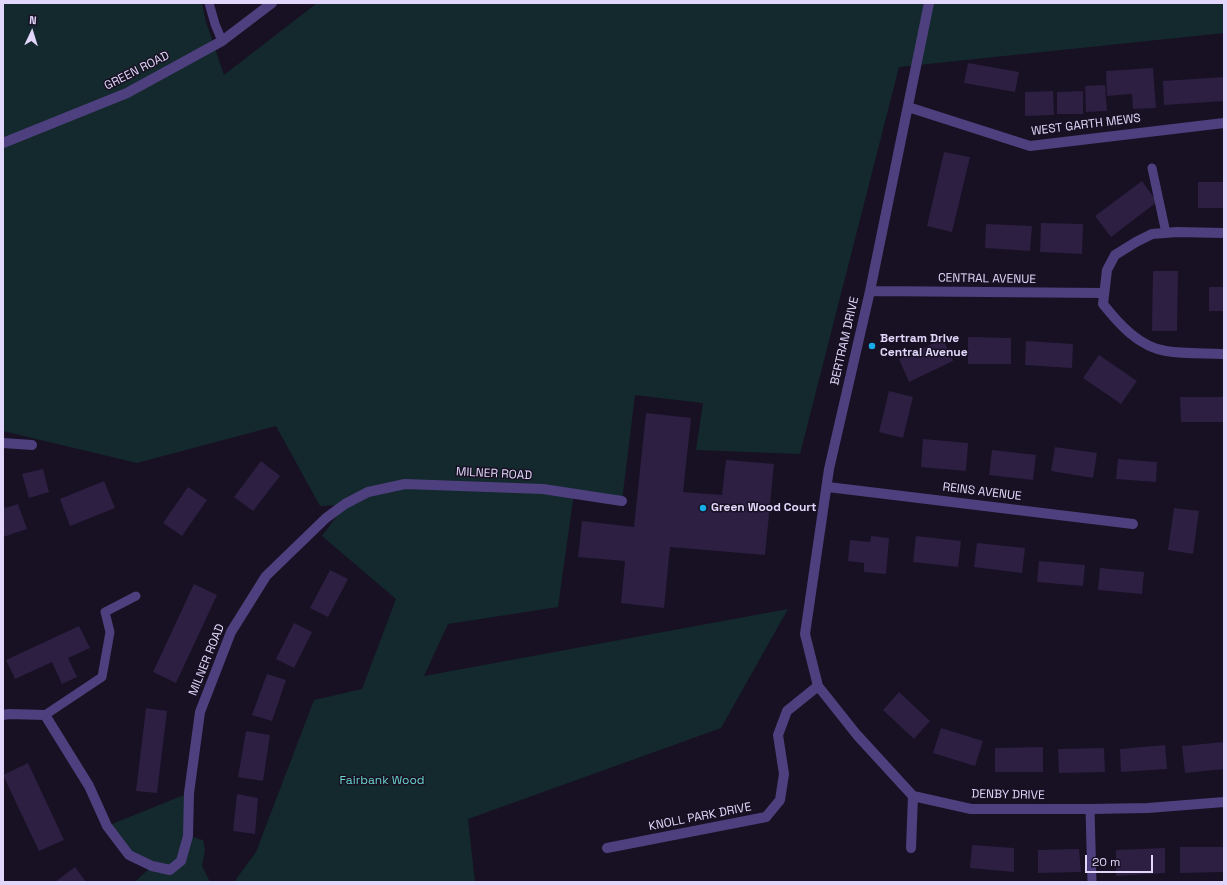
<!DOCTYPE html>
<style>
body{margin:0}
#map{position:relative;width:1227px;height:885px;overflow:hidden;background:#171123;font-family:"Space Grotesk",sans-serif}
canvas{display:block}
.frame{position:absolute;inset:0;border:4px solid #e2d7fb;pointer-events:none}
.north{position:absolute;left:12px;top:12px;width:40px;height:40px;-webkit-text-stroke:3px #171123;paint-order:stroke;rotate:4deg;font-size:11px;font-weight:700;line-height:16px;text-align:center;color:#e2d7fb}
.north::after{content:'';display:block;margin:auto;width:14px;height:18px;background:#e2d7fb;clip-path:polygon(50% 0,100% 100%,50% 72%,0 100%)}
.scale{position:absolute;left:1085px;top:855px;width:68px;height:18px;box-sizing:border-box;border:2px solid #e2d7fb;border-top:0;padding-left:5px;font-size:12px;line-height:14px;white-space:nowrap;color:#e2d7fb;-webkit-text-stroke:3px #171123;paint-order:stroke}
</style>
<div id="map">
<canvas width="1227" height="885"></canvas>
<div class="frame"></div>
<div class="north">N</div>
<div class="scale">20 m</div>
</div>
<script>
const g = document.querySelector('canvas').getContext('2d');
g.lineJoin = 'round';
function fillPath(path, color) {
  g.fillStyle = color;
  g.fill(path, 'evenodd');
}
function trace(path, color, width, dash) {
  g.strokeStyle = color;
  g.lineWidth = width;
  g.lineCap = dash ? 'butt' : 'round';
  g.setLineDash(dash || []);
  g.stroke(path);
}
function drawText(font, color, halo, rows, align = 'center') {
  g.font = font + ' "Space Grotesk",sans-serif';
  g.lineWidth = 3;
  g.setLineDash([]);
  g.textBaseline = 'middle';
  g.strokeStyle = halo;
  g.fillStyle = color;
  for (const [text, x, y, turn = 0] of rows) {
    g.save();
    g.translate(x, y);
    g.rotate((+turn || 0) * Math.PI / 180);
    g.textAlign = isNaN(turn) ? turn : align;
    if (halo) g.strokeText(text, 0, 0);
    g.fillText(text, 0, 0);
    g.restore();
  }
}
fillPath(new Path2D(`
 M3 3H202L206 22 224 75 317 3H1224V33L899 67 800 454 696 450 703 403 635 395 622 501 574 493 558 607 448 624 424 676 788 609 721 728 468 819 475 882H234L256 852 314 700 362 689 396 599 322 536 345 505 320 506 276 426 137 463 3 431Z
 M189 793 188 836 203 840 205 850 202 866 210 882H135L152 866 129 855 107 826Z`), '#14292d');
fillPath(new Path2D(`
 M968 63 1019 72 1015 92 964 83Z
 M1153 68 1156 108 1133 109 1132 94 1107 96 1106 71Z
 M1224 77V101L1164 105 1163 81Z
 M1105 85 1107 111 1086 112 1085 86Z
 M1053 91 1054 115 1025 116V92Z
 M1083 91V114H1057V92Z
 M944 152 970 157 952 232 927 226Z
 M1142 181 1157 202 1111 237 1095 216Z
 M1198 182H1224V208H1198Z
 M1041 223 1083 224 1082 254 1040 252Z
 M986 224 1032 226 1030 251 985 248Z
 M1153 271H1178L1177 331H1152Z
 M1209 287H1224V311H1209Z
 M968 337 1011 338V364H968Z
 M943 339 953 361 909 382 899 359Z
 M1026 341 1073 344 1072 368 1025 365Z
 M1099 355 1137 381 1121 404 1083 378Z
 M889 391 913 397 903 438 879 432Z
 M1180 397H1224V422H1181Z
 M646 413 691 418 683 492 722 495 726 460 774 464 765 555 670 547 664 608 621 603 625 561 578 557 582 521 634 527Z
 M923 439 968 443 966 471 921 467Z
 M1055 447 1097 453 1093 478 1051 471Z
 M992 450 1036 455 1033 480 989 475Z
 M1118 459 1157 462 1156 482 1116 479Z
 M261 461 280 476 253 511 234 497Z
 M43 469 49 492 29 498 22 474Z
 M104 481 115 508 70 526 60 499Z
 M188 487 207 500 182 536 163 523Z
 M3 503 5 508 18 504 27 529 3 537Z
 M1174 508 1199 511 1193 554 1168 550Z
 M871 536 889 538 886 574 864 572V563L848 561 850 540 870 542Z
 M916 536 961 541 958 567 913 562Z
 M977 543 1025 548 1022 573 974 567Z
 M1039 561 1085 565 1083 586 1037 582Z
 M1100 568 1144 572 1142 594 1098 590Z
 M330 570 348 579 328 617 310 608Z
 M194 584 217 595 176 683 153 672Z
 M294 623 312 632 294 668 276 659Z
 M79 626 90 648 68 658 77 677 62 684 52 662 15 679 6 660Z
 M267 674 286 680 272 721 252 715Z
 M899 692 930 721 914 739 883 710Z
 M146 708 167 711 157 793 136 791Z
 M941 728 983 741 975 766 933 753Z
 M246 731 270 735 263 781 238 777Z
 M1224 742V769L1185 773 1182 746Z
 M1165 745 1167 769 1121 772 1120 749Z
 M1043 747V772H995V748Z
 M1104 748 1105 772 1059 773 1058 749Z
 M28 763 64 840 39 851 3 775Z
 M237 794 258 798 255 834 233 831Z
 M972 845 1014 848V872L970 868Z
 M1180 847H1224V872L1180 873Z
 M1165 848V873L1116 876V850Z
 M1079 849 1081 872 1038 873V850Z
 M75 867 86 882H55Z`), '#2c1f42');
trace(new Path2D(`
 M209 3 215 24 222 41
 M1152 168 1166 233
 M45 715 102 677 110 632 105 612 136 596
 M1090 809 1092 882`), '#4e407e', 9);
trace(new Path2D(`
 M929 3 870 291 829 469 805 634 818 686 857 735 913 796 971 809H1090L1148 808 1224 802
 M908 107 1030 146 1224 123
 M3 143 127 93 222 41 272 3
 M1224 233 1177 232 1152 234 1136 242 1115 255 1107 270 1103 304C1119 324 1139 347 1166 351 1184 354 1205 353 1224 354
 M870 291 1103 293
 M3 443 32 445
 M828 487 1133 524
 M3 715 9 714 45 715 89 786 107 826 129 855 152 866 170 870 181 861 188 836 189 793 200 712 231 632 266 576 326 518 345 504 368 492 405 484 543 489 622 501
 M607 848 766 817 780 800 784 774 778 735 787 711 818 686
 M911 848 913 796`), '#4e407e', 10);
for (const [x, y, r, color] of [
 [872,346,4,"#17ace7"],
 [703,508,4,"#17ace7"]
]) {
  const dot = new Path2D();
  dot.arc(x, y, r, 0, 2 * Math.PI);
  g.fillStyle = color;
  g.fill(dot);
  trace(dot, '#171123', 1.5);
}
drawText('12px', '#e2d7fb', '#171123', [
 ["GREEN ROAD",137,71,-27],
 ["WEST GARTH MEWS",1086,125,-7],
 ["CENTRAL AVENUE",987,279,1],
 ["BERTRAM DRIVE",845,341,-77],
 ["MILNER ROAD",494,474,3],
 ["REINS AVENUE",982,492,7],
 ["MILNER ROAD",207,660,-68],
 ["DENBY DRIVE",1008,795,1],
 ["KNOLL PARK DRIVE",700,817,-11]
]);
drawText('bold 12px', '#e2d7fb', '#171123', [
 ["Bertram Drive",880,339],
 ["Central Avenue",880,353],
 ["Green Wood Court",711,508]
], 'left');
drawText('12px', '#6ad4cd', '#171123', [
 ["Fairbank Wood",382,781]
]);
</script>
